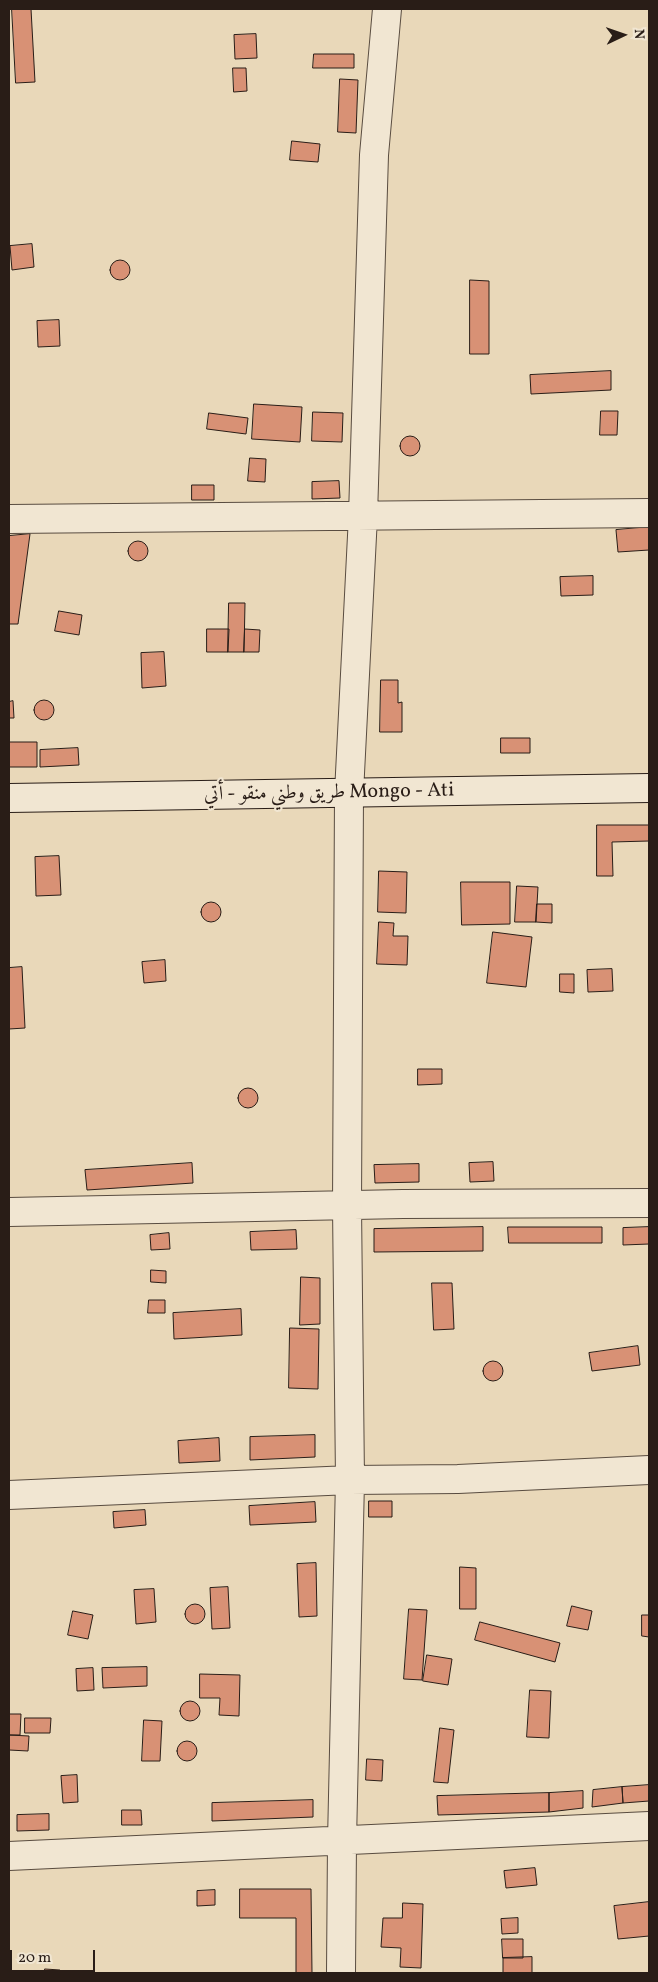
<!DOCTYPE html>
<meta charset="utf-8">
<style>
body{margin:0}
#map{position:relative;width:658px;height:1982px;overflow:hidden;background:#e9d8b9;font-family:Vollkorn,serif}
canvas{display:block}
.frame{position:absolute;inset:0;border:10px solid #291d17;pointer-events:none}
.north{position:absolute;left:598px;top:10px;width:50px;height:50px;-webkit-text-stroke:4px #f1e6d2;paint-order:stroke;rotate:87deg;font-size:14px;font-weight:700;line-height:20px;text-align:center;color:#291d17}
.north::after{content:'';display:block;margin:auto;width:18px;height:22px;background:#291d17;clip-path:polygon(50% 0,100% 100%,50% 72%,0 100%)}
.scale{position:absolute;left:10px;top:1950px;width:85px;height:22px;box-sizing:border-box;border:2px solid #291d17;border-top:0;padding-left:6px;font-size:15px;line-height:18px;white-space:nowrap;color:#291d17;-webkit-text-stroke:4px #f1e6d2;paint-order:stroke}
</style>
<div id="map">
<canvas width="658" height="1982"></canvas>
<div class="frame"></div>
<div class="north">N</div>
<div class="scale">20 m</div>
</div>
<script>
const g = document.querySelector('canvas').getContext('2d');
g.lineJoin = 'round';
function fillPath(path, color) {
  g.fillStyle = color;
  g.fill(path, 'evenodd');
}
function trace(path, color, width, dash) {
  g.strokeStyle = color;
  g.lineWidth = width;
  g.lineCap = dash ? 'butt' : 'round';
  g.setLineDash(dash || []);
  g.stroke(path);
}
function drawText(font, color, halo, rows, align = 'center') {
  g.font = font + ' Vollkorn,Amiri,serif';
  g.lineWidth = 4;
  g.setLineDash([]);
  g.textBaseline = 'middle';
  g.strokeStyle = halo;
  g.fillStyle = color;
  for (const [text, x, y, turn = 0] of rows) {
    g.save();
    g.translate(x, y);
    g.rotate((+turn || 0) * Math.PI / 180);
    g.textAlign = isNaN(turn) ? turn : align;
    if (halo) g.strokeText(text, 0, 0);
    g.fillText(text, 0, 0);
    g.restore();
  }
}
const building = new Path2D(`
 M12 9H31L35 82 16 83Z
 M256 34 257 58 235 59 234 35Z
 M314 54H354V68H313Z
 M233 68H246L247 91 234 92Z
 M340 79 358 80 356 133 338 132Z
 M292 141 320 144 318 162 290 160Z
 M32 244 34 267 12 270 10 246Z
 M110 270a10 10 0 1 1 20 0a10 10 0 1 1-20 0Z
 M470 280 489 281V354H470Z
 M59 320 60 346 38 347 37 321Z
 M611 371V390L531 394 530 375Z
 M254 404 302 407 300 442 252 439Z
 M601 411H618L617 435H600Z
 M313 412 343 413 342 442 312 441Z
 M209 413 248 418 246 434 207 429Z
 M400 446a10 10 0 1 1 20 0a10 10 0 1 1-20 0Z
 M250 458 266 459 265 482 248 481Z
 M339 481 340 498 312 499V482Z
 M192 485H214V500H192Z
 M649 527V550L618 552 616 530Z
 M30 534 18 624H9V536Z
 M128 551a10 10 0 1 1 20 0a10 10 0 1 1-20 0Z
 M593 576V595L561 596 560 577Z
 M229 603H245L244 652H228Z
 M59 611 82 615 79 635 55 631Z
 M207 629H229L228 652H207Z
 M245 629 260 630 259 652H244Z
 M164 652 166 686 142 688 141 653Z
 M381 680H398V703L402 702V732H380Z
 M34 710a10 10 0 1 1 20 0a10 10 0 1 1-20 0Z
 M13 701 14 718H9V702Z
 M501 738H530V753H501Z
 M9 742H37V767H9Z
 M78 748 79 765 40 767V750Z
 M597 825H649V841L612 842 613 876H597Z
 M59 856 61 895 36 896 35 857Z
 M379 871 407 872 406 913 378 912Z
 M461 882H510V924L462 925Z
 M517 886 538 887 536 922H515Z
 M201 912a10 10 0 1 1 20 0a10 10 0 1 1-20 0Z
 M537 904H552V923L536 922Z
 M379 922 394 923 393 936H408L407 965 377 964Z
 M493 932 532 937 526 987 487 983Z
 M165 960 166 981 144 983 142 962Z
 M22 967 25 1028 9 1029V968Z
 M612 969 613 991 588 992 587 970Z
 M560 974H574V993L560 992Z
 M418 1069H442V1084L418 1085Z
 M238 1098a10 10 0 1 1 20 0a10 10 0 1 1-20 0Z
 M493 1162 494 1181 470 1182 469 1163Z
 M192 1163 193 1183 87 1190 85 1170Z
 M419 1164V1182L375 1183 374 1165Z
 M483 1227V1251L374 1252V1229Z
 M508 1227H602V1243H509Z
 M649 1227V1244L623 1245V1228Z
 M296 1230 297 1249 251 1250 250 1232Z
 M169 1233 170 1249 151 1250 150 1235Z
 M151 1270 166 1271V1283L151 1282Z
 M301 1277 320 1278V1324L300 1325Z
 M432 1283H452L454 1329 434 1330Z
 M149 1300H165V1313H148Z
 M241 1309 242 1335 174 1339 173 1313Z
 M290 1328 319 1329 318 1389 289 1388Z
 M638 1346 640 1365 592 1371 589 1353Z
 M483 1371a10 10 0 1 1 20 0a10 10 0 1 1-20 0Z
 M315 1435V1457L250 1460V1437Z
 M219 1438 220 1461 179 1463 178 1441Z
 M369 1501H392V1517H369Z
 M315 1502 316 1522 250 1525 249 1506Z
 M145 1510 146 1525 114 1528 113 1512Z
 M316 1563 317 1616 299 1617 297 1564Z
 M460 1567 476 1568V1609H460Z
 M228 1587 230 1628 212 1629 210 1588Z
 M154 1589 156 1622 136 1624 134 1590Z
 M185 1614a10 10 0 1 1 20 0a10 10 0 1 1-20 0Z
 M572 1606 592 1611 588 1630 567 1626Z
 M409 1609 427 1610 422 1680 404 1679Z
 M73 1611 93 1615 88 1639 68 1635Z
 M642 1615H649V1637L642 1636Z
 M480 1622 560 1643 555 1662 475 1640Z
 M427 1655 452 1659 448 1685 423 1681Z
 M147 1667V1686L103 1688 102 1668Z
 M93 1668 94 1690 77 1691 76 1669Z
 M200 1674 240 1675 239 1716 219 1715 220 1698H200Z
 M530 1690 551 1691 549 1738 527 1737Z
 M180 1711a10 10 0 1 1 20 0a10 10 0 1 1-20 0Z
 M9 1714H21L20 1735H9Z
 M25 1718H51L50 1733H25Z
 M144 1720 162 1721 160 1761H142Z
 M440 1728 454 1730 448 1783 434 1782Z
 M9 1735 29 1736 28 1751 9 1750Z
 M177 1751a10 10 0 1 1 20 0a10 10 0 1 1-20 0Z
 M367 1759 383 1760 382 1781 366 1780Z
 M77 1775 78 1802 63 1803 61 1776Z
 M649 1785V1801L623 1803 622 1787Z
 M622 1787 623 1803 592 1807 593 1790Z
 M583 1791V1808L549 1812V1793Z
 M549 1793V1812L438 1815 437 1796Z
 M313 1800V1817L212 1821V1803Z
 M122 1810H141L142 1825H122Z
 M49 1814V1830L17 1831V1815Z
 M535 1868 537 1885 506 1888 504 1871Z
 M240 1889H311L312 1973H296V1918H240Z
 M215 1890V1905L197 1906V1891Z
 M649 1902V1936L618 1939 614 1906Z
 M403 1903 423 1904 421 1968 400 1967 401 1948 381 1947 383 1918H402Z
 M518 1918V1933L502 1934 501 1919Z
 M502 1939H523V1958H503Z
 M532 1957V1973H503V1958Z
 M45 1969 60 1970V1973H45Z`);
fillPath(building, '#d89175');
trace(building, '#291d17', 1);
const street = new Path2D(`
 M9 519 649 513
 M9 1212 403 1204 649 1203
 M9 1495 350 1480 458 1479 649 1470
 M9 1856 649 1826
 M341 1973 342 1841 350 1480 347 1206 349 793 363 516 374 155 387 9`);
const secondary = new Path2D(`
 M9 798 649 788`);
trace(street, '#594c40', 30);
trace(secondary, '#291d17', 30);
trace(street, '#f1e6d2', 28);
trace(secondary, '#f1e6d2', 28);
drawText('20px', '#291d17', '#f1e6d2', [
 ["طريق وطني منقو - أتي Mongo - Ati",329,794,-1]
]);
</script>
